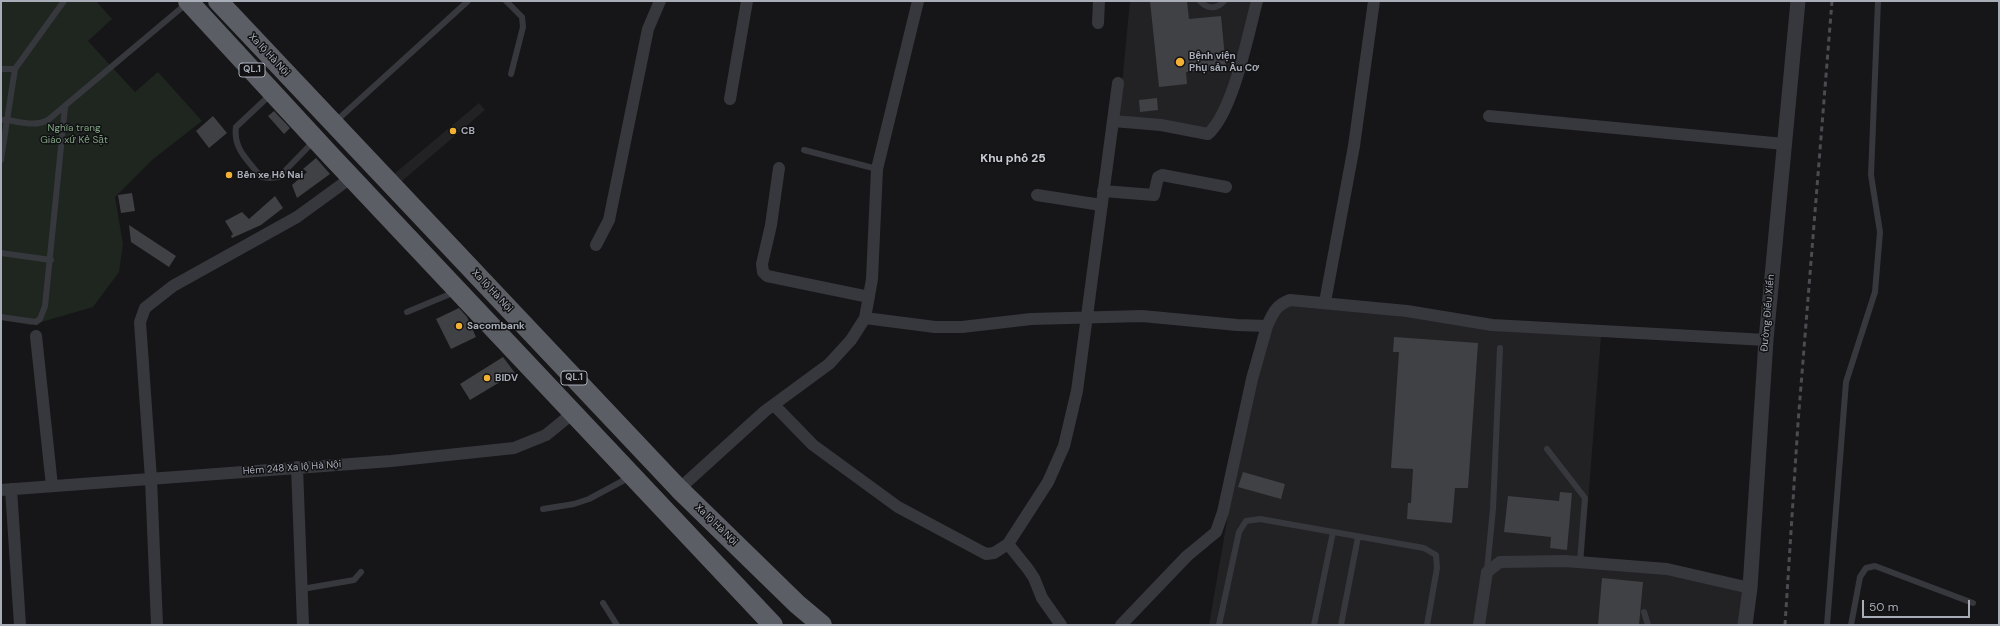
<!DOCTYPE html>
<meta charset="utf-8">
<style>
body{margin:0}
#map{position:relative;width:2000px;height:626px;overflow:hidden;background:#161618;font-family:"DM Sans",sans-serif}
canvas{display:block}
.frame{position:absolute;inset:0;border:2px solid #a8adb8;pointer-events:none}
.scale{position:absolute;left:1862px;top:600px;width:108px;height:18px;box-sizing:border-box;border:2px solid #a8adb8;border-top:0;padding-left:5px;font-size:12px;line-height:14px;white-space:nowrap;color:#a8adb8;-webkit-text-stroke:3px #111113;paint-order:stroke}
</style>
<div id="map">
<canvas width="2000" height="626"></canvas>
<div class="frame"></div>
<div class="scale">50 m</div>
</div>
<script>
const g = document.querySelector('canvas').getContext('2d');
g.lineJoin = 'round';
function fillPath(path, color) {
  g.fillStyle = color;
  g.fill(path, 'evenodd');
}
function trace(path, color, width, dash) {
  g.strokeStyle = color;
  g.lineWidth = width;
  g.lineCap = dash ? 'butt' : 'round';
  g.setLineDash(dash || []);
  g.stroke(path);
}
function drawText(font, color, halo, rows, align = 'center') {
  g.font = font + ' "DM Sans",sans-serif';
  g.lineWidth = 3;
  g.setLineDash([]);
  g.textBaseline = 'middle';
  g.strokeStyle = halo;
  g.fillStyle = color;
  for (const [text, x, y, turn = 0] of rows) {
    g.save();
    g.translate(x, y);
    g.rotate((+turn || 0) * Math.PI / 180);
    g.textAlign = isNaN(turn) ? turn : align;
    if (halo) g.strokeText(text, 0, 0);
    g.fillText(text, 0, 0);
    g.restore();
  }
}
fillPath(new Path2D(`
 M1130 1H1252L1228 88 1217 115 1206 130 1119 116Z
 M479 103 485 110 401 182 394 174Z
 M1291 304 1601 336 1583 567 1665 574 1745 591 1740 625H1209L1228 515 1256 383 1272 328 1280 311Z`), '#222225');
fillPath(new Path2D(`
 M1 1H96L112 19 88 41 135 92 158 72 202 121 152 160 115 197 123 244 119 272 93 307 31 325 1 320Z`), '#1e261f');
fillPath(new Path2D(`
 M1150 1H1187L1189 19 1221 16 1226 68 1186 72 1187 84 1159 87Z
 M1157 98 1158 110 1140 112 1139 100Z
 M274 111 290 128 284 134 268 116Z
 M213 116 227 133 209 148 196 131Z
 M316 158 330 174 297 198 292 185 307 172 303 169Z
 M132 193 135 211 121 213 118 195Z
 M275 196 283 208 261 225 232 238 231 236 233 234 225 221 242 212 249 219Z
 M129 225 176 256 169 267 131 242Z
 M459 308 467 317 476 337 451 349 436 319Z
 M1394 337 1478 343 1468 488H1455L1452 523 1407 519 1408 503H1411L1413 469 1391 468 1399 352H1393Z
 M503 357 515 373 470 400 460 384Z
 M1243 472 1285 484 1281 499 1238 487Z
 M1560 492 1572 493 1567 550 1550 548 1551 537 1504 532 1508 496 1559 501Z
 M1602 578 1643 582 1639 625H1598Z`), '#404145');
trace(new Path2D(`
 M506 1 522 17 523 27 511 74
 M1200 1C1207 9 1217 10 1224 1
 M1 69H15
 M270 95 236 127C233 149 248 160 261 177L270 178 279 177 313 142
 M1 120H7L15 69 64 1
 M335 122 468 1
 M804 150 877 169
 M1 160 7 120C21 122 35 127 48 120L186 4
 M1 253 51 260
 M407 312 455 292
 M1 317 36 322 40 319 45 306 65 107
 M1547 449 1585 498 1580 562
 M543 509 574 504 589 499 630 477
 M1487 570 1493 509 1500 348
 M302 589 354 580 361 572
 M603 603 617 625
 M1644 612 1648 625
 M1219 625 1239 532 1246 521 1260 519 1424 548 1436 555 1437 568 1427 625
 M1314 625 1333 532
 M1341 625 1358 537
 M1827 625 1846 382 1875 292 1880 232 1871 175 1878 1
 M1851 625 1860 577 1866 568 1875 566 1973 603`), '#37383d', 6);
trace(new Path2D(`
 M1098 23 1099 1
 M730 99 747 1
 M1489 116 1784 144
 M1113 121 1161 125 1208 134C1233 112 1248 35 1257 1
 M779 168 771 225 762 264 763 272 767 276 869 297
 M1103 191 1154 195 1158 177 1162 175 1226 187
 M1037 195 1101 205
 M596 245 609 220 648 29 660 1
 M1325 302 1354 146 1374 1
 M865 318 935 327H962L1031 319 1142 316 1237 325 1267 326C1273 313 1276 305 1290 300L1407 311 1492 325 1766 340
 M36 336 52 486
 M774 405 813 445 898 507 986 554 994 553 1008 544 1048 482 1064 446 1077 391 1118 83
 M297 467 303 625
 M11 489 20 625
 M679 489 765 411 829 364 851 340 865 318 872 279 877 169 918 1
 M1 490 391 461 514 448 546 435 573 413
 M1008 544 1028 569 1034 578 1042 598 1061 625
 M157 625 151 479 140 322 145 308 173 286 297 217 352 177
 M1121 625 1187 556 1216 532 1223 512 1252 379 1267 326
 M1479 625 1487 572 1500 562 1565 561 1667 569 1750 588`), '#37383d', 12);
trace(new Path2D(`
 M1745 625 1750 588 1766 340 1798 1`), '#37383d', 15);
trace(new Path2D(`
 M188 1 331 156 773 625
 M218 1 679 489 797 604 822 625`), '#5b5e65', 20);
trace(new Path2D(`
 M1785 625 1798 423 1832 1`), '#4a4c52', 3, [5, 4]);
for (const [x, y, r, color] of [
 [1180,62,5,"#f2b134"],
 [453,131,4,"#f2b134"],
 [229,175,4,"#f2b134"],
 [459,326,4,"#f2b134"],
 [487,378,4,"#f2b134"]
]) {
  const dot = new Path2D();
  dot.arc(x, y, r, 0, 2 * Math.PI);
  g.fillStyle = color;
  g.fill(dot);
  trace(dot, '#111113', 1.5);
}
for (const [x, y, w] of [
 [252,70,26],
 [574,378,26]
]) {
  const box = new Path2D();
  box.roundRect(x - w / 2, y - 7, w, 14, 3);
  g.fillStyle = '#111113';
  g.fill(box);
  trace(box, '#a8adb8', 1);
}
drawText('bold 9px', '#a8adb8', null, [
 ["QL.1",252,70],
 ["QL.1",574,378]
]);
drawText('10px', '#a8adb8', '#111113', [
 ["Xa lộ Hà Nội",269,55,47],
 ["Xa lộ Hà Nội",492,291,47],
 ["Đường Điểu Xiển",1768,313,-85],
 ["Hẻm 248 Xa lộ Hà Nội",292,468,-4],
 ["Xa lộ Hà Nội",716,525,44]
]);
drawText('bold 10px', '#a8adb8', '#111113', [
 ["Bệnh viện",1189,56],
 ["Phụ sản Âu Cơ",1189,68],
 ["CB",461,131],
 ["Bến xe Hố Nai",237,175],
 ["Sacombank",467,326],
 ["BIDV",495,378]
], 'left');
drawText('10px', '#7fa381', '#111113', [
 ["Nghĩa trang",74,128],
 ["Giáo xứ Kẻ Sặt",74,140]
]);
drawText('bold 12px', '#c9ccd4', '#111113', [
 ["Khu phố 25",1013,159]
]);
</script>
